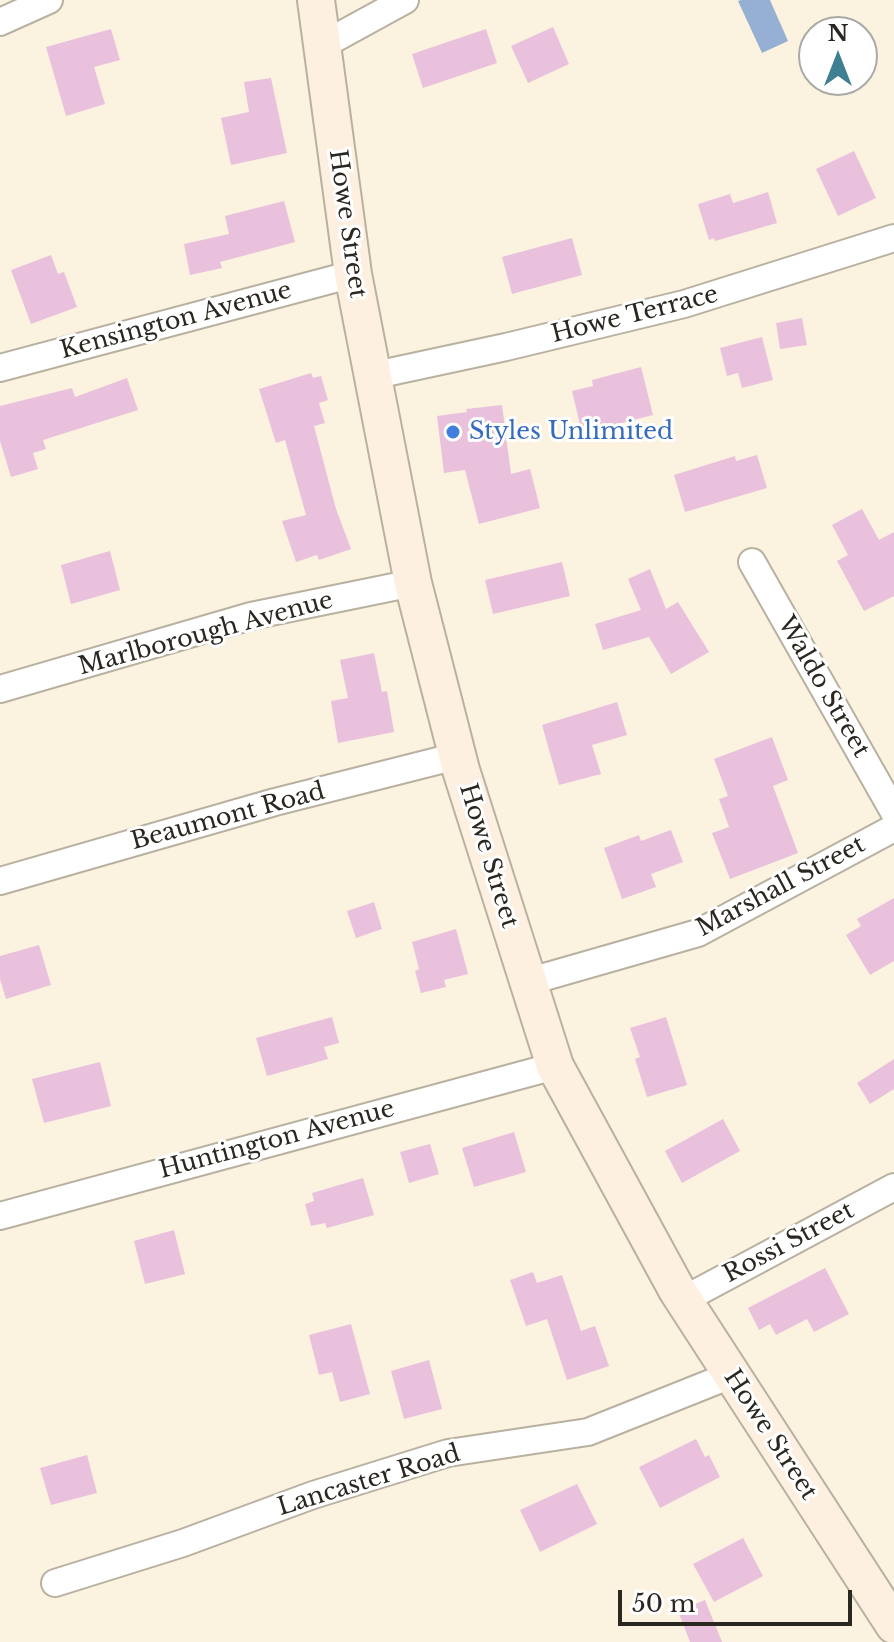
<!DOCTYPE html>
<style>
body{margin:0}
#map{position:relative;width:894px;height:1642px;overflow:hidden;background:#fbf2e0;font-family:"Libre Baskerville",serif}
canvas{display:block}
.north{position:absolute;left:798px;top:16px;width:80px;height:80px;box-sizing:border-box;background:#fff;border:2px solid #aaa9a6;border-radius:50%;rotate:0deg;font-size:22px;font-weight:700;line-height:32px;text-align:center;color:#2a2720}
.north::after{content:'';display:block;margin:auto;width:28px;height:36px;background:#3e7f92;clip-path:polygon(50% 0,100% 100%,50% 72%,0 100%)}
.scale{position:absolute;left:618px;top:1590px;width:234px;height:36px;box-sizing:border-box;border:4px solid #2a2720;border-top:0;padding-left:10px;font-size:24px;line-height:28px;white-space:nowrap;color:#2a2720;-webkit-text-stroke:6px #fff;paint-order:stroke}
</style>
<div id="map">
<canvas width="894" height="1642"></canvas>
<div class="north">N</div>
<div class="scale">50 m</div>
</div>
<script>
const g = document.querySelector('canvas').getContext('2d');
g.lineJoin = 'round';
function fillPath(path, color) {
  g.fillStyle = color;
  g.fill(path, 'evenodd');
}
function trace(path, color, width, dash) {
  g.strokeStyle = color;
  g.lineWidth = width;
  g.lineCap = dash ? 'butt' : 'round';
  g.setLineDash(dash || []);
  g.stroke(path);
}
function drawText(font, color, halo, rows, align = 'center') {
  g.font = font + ' "Libre Baskerville",serif';
  g.lineWidth = 6;
  g.setLineDash([]);
  g.textBaseline = 'middle';
  g.strokeStyle = halo;
  g.fillStyle = color;
  for (const [text, x, y, turn = 0] of rows) {
    g.save();
    g.translate(x, y);
    g.rotate((+turn || 0) * Math.PI / 180);
    g.textAlign = isNaN(turn) ? turn : align;
    if (halo) g.strokeText(text, 0, 0);
    g.fillText(text, 0, 0);
    g.restore();
  }
}
fillPath(new Path2D(`
 M741 0H770L788 41 762 53 738 1Z`), '#96b0d3');
fillPath(new Path2D(`
 M553 27 569 64 528 83 511 46Z
 M111 29 120 60 94 67 105 104 66 116 46 47Z
 M486 29 497 63 423 88 412 54Z
 M271 78 287 153 231 165 221 118 249 112 244 82Z
 M854 151 876 198 838 216 816 169Z
 M768 192 777 223 715 241 714 238 709 240 698 204 730 194 733 203Z
 M284 201 295 242 220 262 222 268 190 275 184 244 229 234 225 216Z
 M572 238 582 275 512 294 502 257Z
 M51 255 58 274 64 272 77 307 31 324 11 270Z
 M802 318 807 345 780 349 776 323Z
 M762 337 773 380 742 388 738 373 727 376 720 348Z
 M641 367 653 415 582 433 572 391 593 386 592 380Z
 M311 373 313 378 321 376 328 400 319 403 325 423 314 426 336 509 351 549 319 560 317 555 296 562 282 521 306 515 285 440 276 443 259 389Z
 M127 378 138 410 43 440 46 449 33 453 38 469 11 477 0 441V406L72 388 75 397Z
 M502 405 511 474 530 469 540 508 479 524 465 470 444 473 437 416 467 412 466 409Z
 M757 455 767 488 685 512 674 475 735 456 736 461Z
 M862 509 879 540 894 532V596L864 611 837 561 848 555 832 525Z
 M110 551 120 590 71 604 61 565Z
 M562 562 570 596 493 614 485 580Z
 M650 569 666 609 678 602 709 652 671 674 649 637 603 650 595 624 641 610 628 579Z
 M374 653 382 692 387 691 394 732 338 743 331 701 348 698 340 660Z
 M617 702 627 735 592 745 601 774 559 785 542 725Z
 M772 737 788 780 773 786 798 853 730 879 712 833 729 827 719 799 728 796 714 759Z
 M671 830 683 862 651 874 656 887 622 899 604 848 639 835 641 841Z
 M894 898V961L870 975 846 935 861 926 857 919Z
 M374 902 382 929 356 938 347 911Z
 M456 929 468 974 444 980 446 987 421 993 415 971 419 969 412 942Z
 M39 945 51 985 6 999 0 979V956Z
 M332 1017 339 1043 324 1047 328 1059 267 1076 256 1038Z
 M666 1017 687 1085 647 1097 635 1059 640 1057 630 1028Z
 M894 1059V1089L870 1104 857 1083Z
 M100 1062 111 1106 44 1123 32 1079Z
 M723 1119 740 1151 682 1183 665 1151Z
 M514 1132 526 1172 474 1187 462 1148Z
 M430 1144 439 1174 409 1183 400 1152Z
 M363 1178 374 1215 327 1228 325 1223 311 1226 305 1204 314 1201 312 1193Z
 M174 1230 185 1274 145 1284 134 1241Z
 M825 1268 849 1314 814 1332 807 1319 776 1335 770 1324 759 1330 748 1308Z
 M533 1272 537 1283 562 1275 581 1331 595 1326 609 1366 567 1380 547 1319 526 1326 510 1280Z
 M351 1324 370 1394 340 1402 332 1372 319 1375 309 1335Z
 M429 1360 442 1409 404 1419 391 1371Z
 M696 1439 705 1457 709 1455 720 1477 660 1508 639 1467Z
 M87 1455 97 1493 51 1505 40 1468Z
 M577 1484 597 1524 540 1552 520 1510Z
 M743 1538 763 1576 714 1602 693 1564Z
 M705 1600 722 1642H690L678 1611Z`), '#e9c1dd');
const minor = new Path2D(`
 M0 22 49 0
 M321 46 405 0
 M0 368 353 274
 M371 376 506 347 684 304 894 238
 M752 562 894 812
 M0 689 251 616 413 583
 M0 881 275 802 457 756
 M527 982 698 933 894 828
 M0 1216 555 1066
 M683 1300 894 1187
 M55 1583 183 1543 313 1495 448 1453 588 1432 731 1375`);
const secondary = new Path2D(`
 M316 0 353 274 413 583 461 770 555 1066 677 1290 894 1625`);
trace(minor, '#b9b1a0', 30);
trace(secondary, '#b9b1a0', 40);
trace(minor, '#fff', 26);
trace(secondary, '#fef0e1', 36);
for (const [x, y, r, color] of [
 [453,432,8,"#3f7fe0"]
]) {
  const dot = new Path2D();
  dot.arc(x, y, r, 0, 2 * Math.PI);
  g.fillStyle = color;
  g.fill(dot);
  trace(dot, '#fff', 3);
}
drawText('24px', '#2a2720', '#fff', [
 ["Howe Street",347,224,82],
 ["Howe Terrace",635,315,-14],
 ["Kensington Avenue",176,321,-15],
 ["Marlborough Avenue",206,634,-15],
 ["Waldo Street",823,687,60],
 ["Beaumont Road",228,817,-15],
 ["Howe Street",488,856,73],
 ["Marshall Street",781,887,-28],
 ["Huntington Avenue",277,1140,-15],
 ["Rossi Street",789,1243,-28],
 ["Howe Street",770,1435,57],
 ["Lancaster Road",369,1481,-17]
]);
drawText('24px', '#366cbe', '#fff', [
 ["Styles Unlimited",469,432]
], 'left');
</script>
